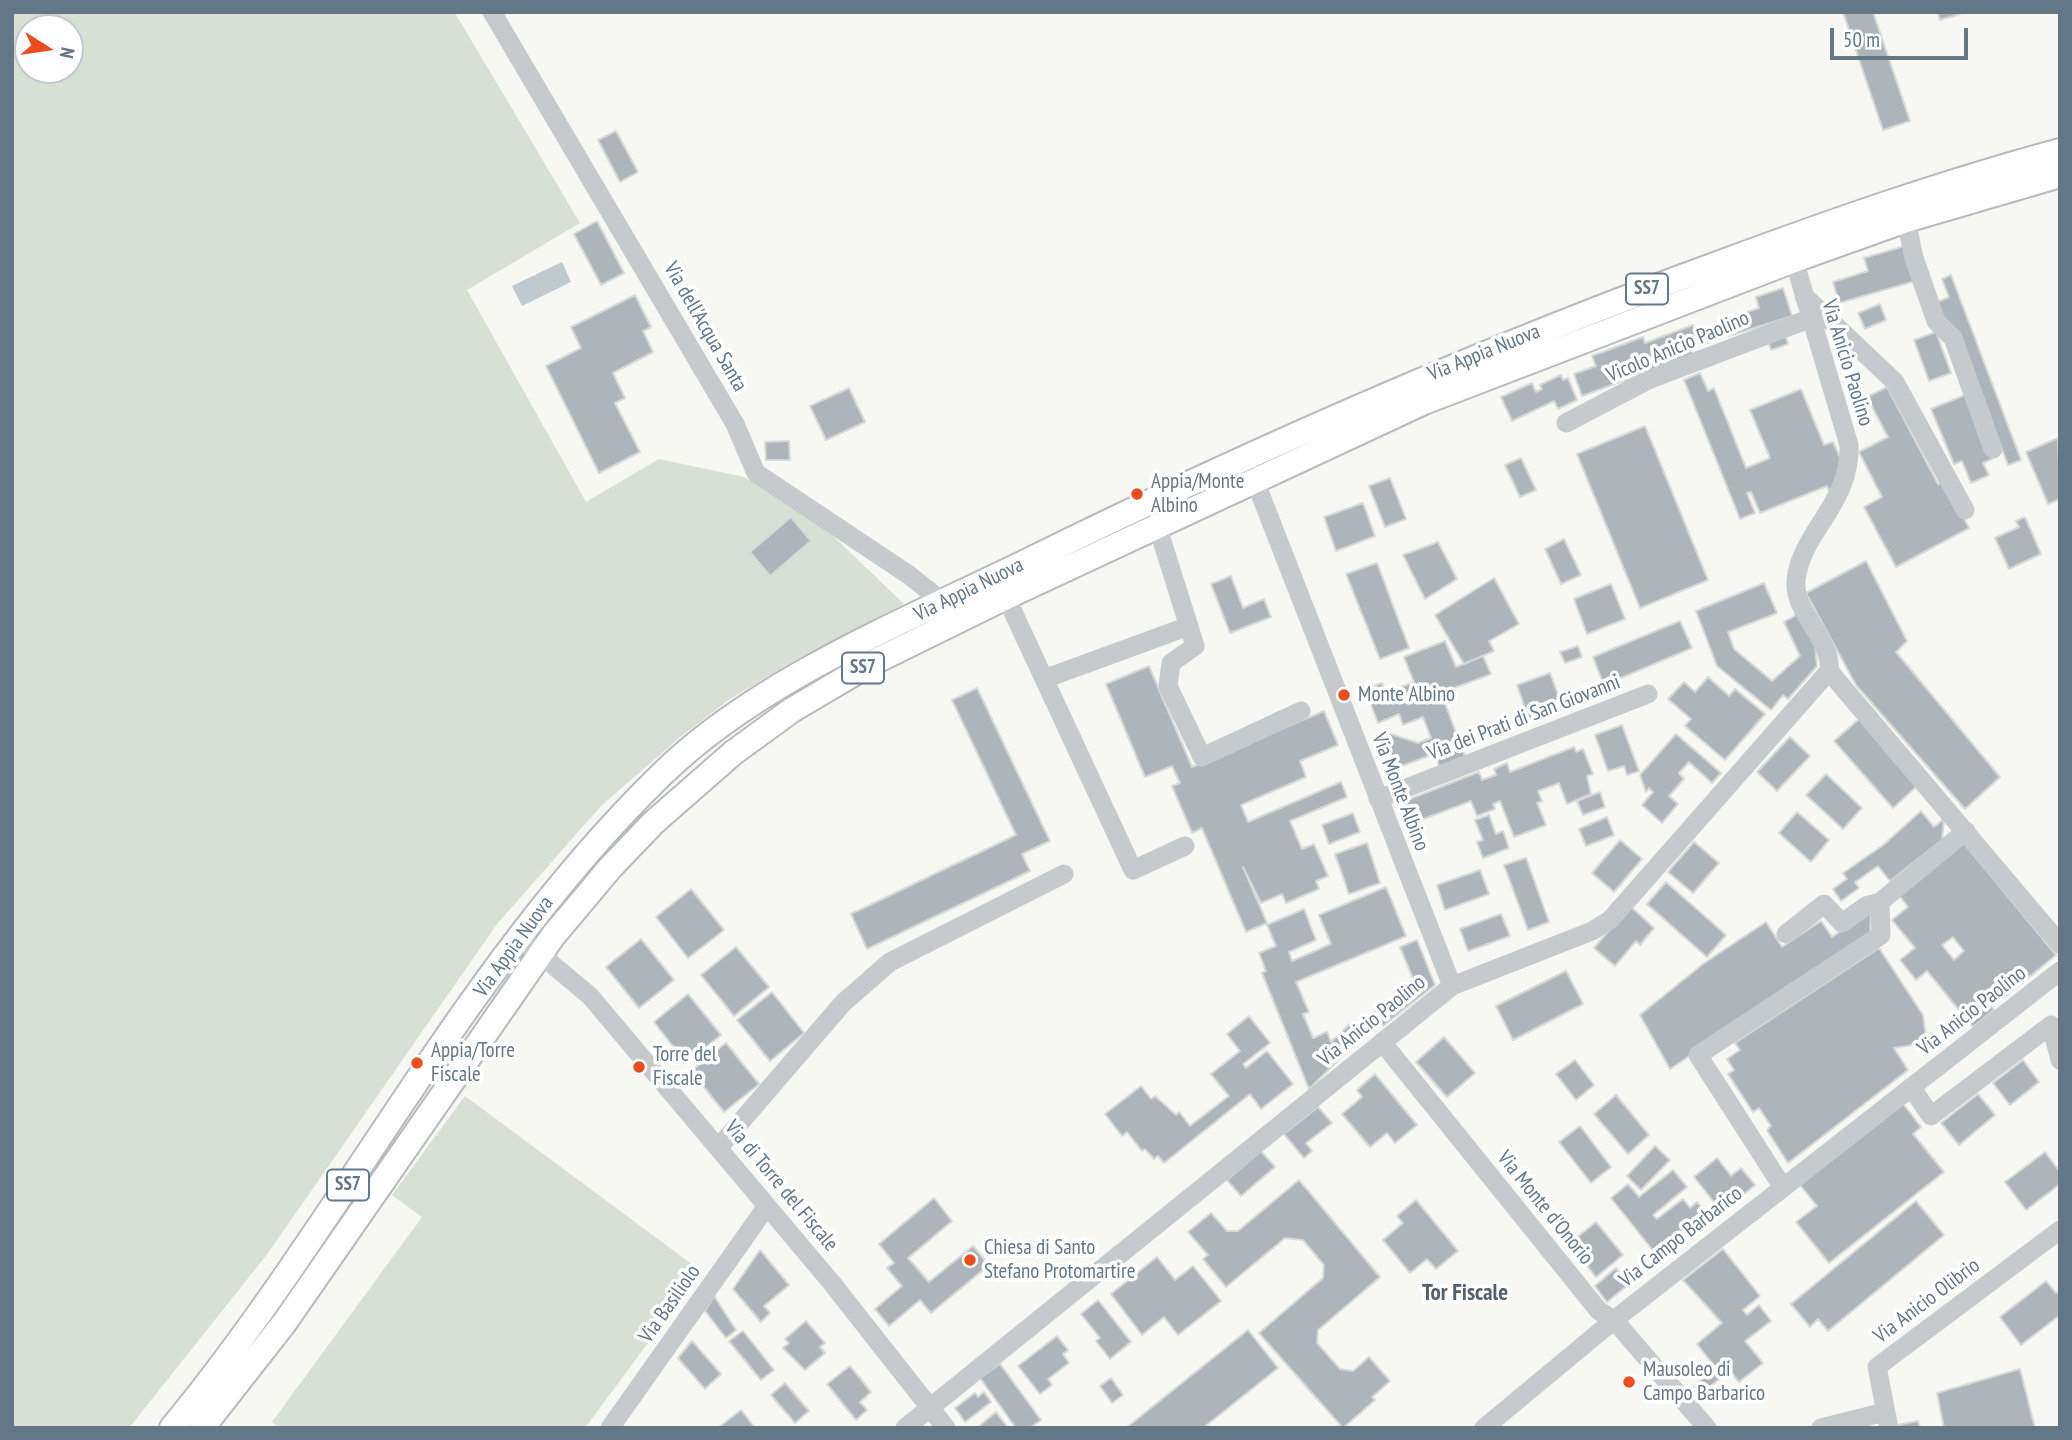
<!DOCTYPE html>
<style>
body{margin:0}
#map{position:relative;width:2072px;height:1440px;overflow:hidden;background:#f7f7f3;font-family:"PT Sans Narrow",sans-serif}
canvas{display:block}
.frame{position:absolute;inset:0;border:14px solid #647786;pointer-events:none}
.north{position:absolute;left:14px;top:14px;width:70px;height:70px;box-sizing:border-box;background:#fff;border:2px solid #c1c9cf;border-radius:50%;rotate:102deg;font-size:19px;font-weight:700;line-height:28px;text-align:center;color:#647786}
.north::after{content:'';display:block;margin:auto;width:24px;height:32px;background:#ed4c1d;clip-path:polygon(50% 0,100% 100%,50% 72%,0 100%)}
.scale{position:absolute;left:1830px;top:28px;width:138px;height:32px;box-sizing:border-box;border:4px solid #647786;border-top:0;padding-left:9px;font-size:21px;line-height:24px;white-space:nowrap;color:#647786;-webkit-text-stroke:5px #fff;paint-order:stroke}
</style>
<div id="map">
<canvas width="2072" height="1440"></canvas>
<div class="frame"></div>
<div class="north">N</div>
<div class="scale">50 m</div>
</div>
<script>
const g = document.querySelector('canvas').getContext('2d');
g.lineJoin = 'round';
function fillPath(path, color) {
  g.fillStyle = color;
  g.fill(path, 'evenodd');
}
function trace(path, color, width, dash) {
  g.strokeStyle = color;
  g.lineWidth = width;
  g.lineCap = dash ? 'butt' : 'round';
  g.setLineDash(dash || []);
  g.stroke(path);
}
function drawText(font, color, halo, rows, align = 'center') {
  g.font = font + ' "PT Sans Narrow",sans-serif';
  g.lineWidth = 7;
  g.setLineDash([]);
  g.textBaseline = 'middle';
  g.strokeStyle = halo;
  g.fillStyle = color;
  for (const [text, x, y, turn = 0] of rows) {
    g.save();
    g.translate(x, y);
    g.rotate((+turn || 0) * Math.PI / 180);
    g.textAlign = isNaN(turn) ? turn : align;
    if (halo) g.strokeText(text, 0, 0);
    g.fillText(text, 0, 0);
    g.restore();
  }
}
fillPath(new Path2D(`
 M12 12 455 13 580 223 467 290 586 502 659 459 744 477 809 513 904 604 795 660 730 699 679 738 601 806 497 924 268 1253 129 1428H12ZM28 28H70V70H28Z
 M465 1096 701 1271 585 1428H279L272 1422 422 1217 392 1195Z`), '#d8dfd4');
fillPath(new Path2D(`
 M562 262 571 282 522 306 512 286Z`), '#bfcacf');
const building = new Path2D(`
 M1843 12H1873L1910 121 1883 130Z
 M1938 12H1959L1960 14 1940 20Z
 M616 131 638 172 620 182 598 140Z
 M597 221 624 273 601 285 574 234Z
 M1905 246 1915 281 1839 303 1833 282 1868 271 1864 258Z
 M1951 275 2021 460 2008 465 1956 329 1946 325 1937 302 1949 297 1942 279Z
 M1783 288 1792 316 1729 336 1724 320 1759 308 1756 297Z
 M635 295 651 327 643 331 653 352 613 373 625 398 615 403 640 452 599 473 546 366 581 348 571 327Z
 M1880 304 1886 320 1865 329 1858 313Z
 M1718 324 1722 338 1704 344 1699 331Z
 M1693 325 1700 344 1691 347 1693 355 1582 396 1574 374 1596 366 1592 356 1643 337 1645 343Z
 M1936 332 1951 373 1929 381 1914 340Z
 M1785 334 1788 344 1771 350 1768 341Z
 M1700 373 1708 391 1714 388 1746 468 1770 458 1750 410 1801 389 1824 445 1833 442 1842 462 1830 493 1827 486 1760 513 1751 492 1747 493 1755 513 1740 519 1684 380Z
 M1561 375 1563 380 1568 378 1577 400 1558 409 1554 401 1512 421 1501 397 1532 383 1536 392 1542 389 1540 385Z
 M1887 387 1938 484 1944 481 1969 528 1896 567 1864 507 1882 497 1859 452 1888 437 1867 397Z
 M849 388 865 422 826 440 810 406Z
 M1965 395 1992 459 1983 463 1989 475 1971 483 1962 461 1954 464 1931 409Z
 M1645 426 1708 580 1640 608 1577 454Z
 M2058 438 2060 499 2048 504 2026 452Z
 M789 441 790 460H766L765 442Z
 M1521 458 1536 490 1520 497 1505 465Z
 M1390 478 1406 519 1385 527 1369 486Z
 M1363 503 1375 536 1336 551 1324 517Z
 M791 517 811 541 770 576 750 552Z
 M2025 517 2041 554 2009 569 1995 538 2019 527 2016 521Z
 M1564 539 1581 575 1561 584 1545 549Z
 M1438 542 1457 579 1425 599 1403 555Z
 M1866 561 1907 641 1896 652 2000 777 1965 809 1856 685 1806 593Z
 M1377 563 1409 648 1380 659 1346 574Z
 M1231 576 1243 608 1264 599 1271 617 1230 633 1211 584Z
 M1494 578 1519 624 1489 641 1494 651 1464 664 1435 615Z
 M1764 583 1777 613 1728 632 1734 649 1772 681 1800 656 1784 622 1798 614 1815 645 1817 666 1788 699 1783 695 1771 710 1717 666 1696 611Z
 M1611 584 1625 619 1587 634 1574 599Z
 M1680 621 1692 648 1604 685 1593 657Z
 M1445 641 1456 667 1483 656 1491 674 1441 693 1466 759 1440 769 1434 754 1396 768 1383 734 1388 733 1418 743 1431 738 1423 717 1403 725 1399 714 1378 723 1365 689 1382 683 1386 693 1414 682 1404 657Z
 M1578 646 1582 657 1565 663 1560 652Z
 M1149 666 1192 767 1324 711 1338 745 1300 761 1306 777 1241 805 1248 822 1341 782 1347 797 1290 821 1302 849 1314 844 1328 876 1316 881 1319 889 1286 903 1282 894 1261 903 1243 867 1267 923 1246 932 1202 828 1192 833 1172 786 1180 783 1172 766 1145 777 1106 684Z
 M1550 673 1563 708 1529 720 1517 685Z
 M1708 677 1729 696 1735 689 1765 714 1725 760 1685 726 1691 719 1668 699 1684 682 1695 692Z
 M977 688 1050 841 1022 854 1030 871 867 949 851 914 1016 835 952 700Z
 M1859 719 1917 786 1893 808 1834 741Z
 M1622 725 1639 771 1627 775 1624 766 1608 771 1595 735Z
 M1676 734 1721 773 1712 783 1689 762 1679 773 1684 779 1669 796 1678 804 1662 823 1642 805 1653 792 1649 788 1646 792 1640 775Z
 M1790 737 1810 756 1777 791 1757 772Z
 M1574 747 1576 752 1583 749 1593 774 1587 776 1591 794 1567 804 1559 783 1538 791 1542 801 1537 803 1546 825 1514 837 1500 801 1493 804 1495 809 1477 816 1471 801 1405 826 1397 804 1479 772 1482 780 1496 775 1494 769 1507 763 1510 772Z
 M1826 774 1862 808 1843 829 1806 795Z
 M1600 792 1605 807 1583 815 1577 801Z
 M1921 811 1934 827 1944 819 1942 840 1890 881 1878 866 1855 882 1859 888 1841 901 1833 889 1847 879 1843 873 1882 846Z
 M1797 812 1829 840 1811 862 1779 833Z
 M1353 813 1360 832 1329 844 1322 825Z
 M1489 815 1496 834 1503 831 1509 848 1483 858 1477 842 1483 840 1475 820Z
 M1607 817 1614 835 1586 846 1579 829Z
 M1620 840 1642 859 1614 892 1592 873Z
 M1694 842 1719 863 1693 893 1668 872Z
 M1963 842 2056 955 2005 997 2002 993 1989 1004 1994 1010 1973 1027 1927 971 1916 980 1900 960 1915 948 1892 920 1908 907 1899 895ZM1953 937 1964 951 1954 960 1942 945Z
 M1367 843 1380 883 1349 894 1335 854Z
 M1526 858 1549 922 1528 930 1504 865Z
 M1480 870 1489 894 1445 910 1437 885Z
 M1666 882 1726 935 1707 957 1647 904Z
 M1386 887 1406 936 1296 982 1309 1012 1303 1014 1313 1038 1327 1032 1331 1042 1350 1024 1362 1037 1309 1089 1262 973 1266 971 1259 953 1276 946 1267 925 1304 909 1316 940 1289 952 1292 961 1331 944 1319 915Z
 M691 889 724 930 688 958 656 917Z
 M1630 906 1654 928 1640 945 1636 941 1615 966 1594 948Z
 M1871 911 1870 936 1670 1069 1640 1015 1703 964 1766 922 1782 947 1821 921 1832 937Z
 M1501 914 1510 936 1468 951 1460 929Z
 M641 939 674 980 639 1008 606 967Z
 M1417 940 1435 985 1383 1026 1373 1013 1414 981 1400 947Z
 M736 947 769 987 734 1016 701 975Z
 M1879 948 1923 1015 1927 1043 1894 1048 1908 1070 1788 1163 1767 1130 1771 1126 1759 1108 1753 1112 1728 1074 1734 1070 1727 1059 1740 1050 1735 1043Z
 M1566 971 1583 1004 1513 1040 1496 1006Z
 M772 992 804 1033 770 1061 737 1020Z
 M688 994 721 1035 686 1063 654 1022Z
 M1249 1016 1270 1043 1243 1064 1246 1068 1267 1051 1293 1084 1261 1109 1250 1094 1164 1163 1158 1156 1154 1159 1145 1149 1142 1151 1127 1132 1122 1136 1105 1114 1141 1086 1151 1099 1155 1096 1176 1115 1179 1112 1190 1126 1229 1096 1211 1074 1240 1051 1227 1034Z
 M1444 1037 1475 1073 1447 1097 1416 1062Z
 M726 1043 759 1084 724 1112 691 1071Z
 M1575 1060 1594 1085 1576 1100 1556 1074Z
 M2023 1060 2039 1082 2010 1105 1993 1083Z
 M1375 1074 1417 1125 1395 1143 1387 1133 1370 1147 1342 1114 1362 1097 1357 1090Z
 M1978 1094 1995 1115 1959 1145 1941 1123Z
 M1616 1095 1649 1135 1628 1154 1594 1114Z
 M1900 1100 1921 1127 1913 1134 1944 1172 1829 1263 1796 1222 1817 1206 1797 1181Z
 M1318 1107 1332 1123 1306 1143 1312 1151 1304 1158 1284 1134Z
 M1580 1126 1611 1167 1591 1183 1559 1142Z
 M1655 1146 1670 1160 1641 1190 1627 1176Z
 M1261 1151 1275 1167 1241 1196 1227 1180Z
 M2045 1152 2060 1172V1184L2026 1210 2005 1182Z
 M1717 1158 1731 1176 1741 1168 1755 1185 1722 1212 1694 1177Z
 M1673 1170 1687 1187 1653 1215 1657 1219 1683 1199 1690 1208 1697 1202 1706 1213 1655 1253 1611 1198 1628 1184 1639 1197Z
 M1299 1180 1380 1277 1318 1330 1317 1343 1340 1369 1353 1371 1369 1357 1390 1381 1372 1397 1375 1400 1343 1428 1259 1333 1323 1278 1324 1265 1303 1240 1285 1238 1226 1287 1203 1259 1208 1255 1188 1232 1211 1213 1227 1231H1238Z
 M934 1198 952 1221 908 1258 929 1282 973 1246 989 1265 931 1313 920 1300 889 1326 875 1309 902 1286 887 1268 894 1263 879 1244Z
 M1416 1200 1458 1251 1436 1269 1427 1259 1410 1273 1383 1240 1403 1223 1397 1216Z
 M1916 1201 1944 1235 1828 1331 1818 1319 1810 1327 1791 1304Z
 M1596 1222 1623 1255 1596 1277 1569 1244Z
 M1723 1249 1760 1296 1743 1310 1747 1315 1759 1305 1771 1321 1745 1341 1763 1363 1739 1382 1730 1371 1700 1394 1694 1386 1716 1368 1697 1344 1722 1323 1683 1280Z
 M760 1250 789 1285 764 1306 770 1313 761 1322 733 1289Z
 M1157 1257 1175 1280 1193 1266 1221 1301 1178 1335 1164 1317 1142 1335 1111 1294Z
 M1616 1268 1629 1284 1607 1302 1595 1286Z
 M2046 1281 2056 1293 2060 1291V1315L2021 1345 2000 1317Z
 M714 1296 736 1330 726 1338 705 1311Z
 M1098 1300 1131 1342 1110 1359 1096 1341 1100 1338 1081 1314Z
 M806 1321 825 1343 820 1347 825 1353 805 1370 783 1348 789 1343 785 1339Z
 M1248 1330 1278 1368 1203 1428H1126Z
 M743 1331 774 1370 761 1380 729 1341Z
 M1057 1336 1068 1350 1063 1354 1069 1363 1048 1379 1052 1385 1040 1394 1018 1366Z
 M692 1341 721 1374 705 1389 678 1358Z
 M1000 1364 1041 1420 1030 1428H1016L980 1378Z
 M850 1366 871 1392 860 1402 867 1410 856 1420 827 1384Z
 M2020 1369 2035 1428H1944L1937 1393Z
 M1111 1378 1123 1395 1112 1403 1100 1386Z
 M785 1383 809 1411 795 1423 771 1395Z
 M984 1392 991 1402 965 1422 955 1408 975 1393 978 1397Z
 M741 1410 755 1428H718Z
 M996 1412 1008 1428H977Z
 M1918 1421 1920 1428H1898V1425Z`);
fillPath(building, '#adb5bb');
trace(building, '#d8d8d6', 2);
const major = new Path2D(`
 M172 1428C345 1218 465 966 661 775 761 677 913 618 1038 556 1262 446 1489 347 1723 262 1834 221 1945 182 2060 151
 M202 1428 285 1322 553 936 610 868 653 823 733 753 792 710 870 664 1006 597 1424 402 1794 260 1906 220 2060 175`);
trace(major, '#b7bbbf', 28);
trace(new Path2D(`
 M492 12 735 424 756 473 909 575 943 602
 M1906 220 1914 258 1936 321 1953 338 1993 449
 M1804 296 1895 382 1965 510
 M1566 423 1650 379 1809 319
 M1250 468 1452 986
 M1157 525 1195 646 1171 663 1168 686 1202 757 1301 711
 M1006 597 1133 870 1185 846
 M1829 671 2060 944
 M1044 679 1189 626
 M1378 799 1648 694
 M1786 934 1824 904 1842 923 1866 906 1880 902
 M529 945 590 996 831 1282 946 1428
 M1382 1042 1599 1311 1614 1320 1707 1428
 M1911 1087 1931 1116 2051 1025 2060 1060
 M719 1147 843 1003 890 962 1064 874
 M1782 1186 1698 1055 1881 935 1880 902 1966 831
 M610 1428 767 1206
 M905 1428 1452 986 1592 931 1610 920 1829 671C1833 639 1793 614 1796 580 1801 532 1851 504 1849 445L1794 260
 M1484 1428 1614 1320 2060 971
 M1821 1428 1885 1412
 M1889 1428 1877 1367 2060 1230`), '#c6cacd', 19);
trace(major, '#fff', 24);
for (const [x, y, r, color] of [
 [1137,494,7,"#ed4c1d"],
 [1344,695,7,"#ed4c1d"],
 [417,1063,7,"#ed4c1d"],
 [639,1067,7,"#ed4c1d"],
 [970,1260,7,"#ed4c1d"],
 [1629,1382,7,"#ed4c1d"]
]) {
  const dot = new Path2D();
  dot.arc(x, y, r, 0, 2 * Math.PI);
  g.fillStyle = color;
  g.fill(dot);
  trace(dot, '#fff', 2.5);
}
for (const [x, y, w] of [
 [1647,289,42],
 [863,668,42],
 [348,1185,42]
]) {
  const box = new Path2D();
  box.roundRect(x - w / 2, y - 15.5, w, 31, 5);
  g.fillStyle = '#fff';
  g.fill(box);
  trace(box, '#647786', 2);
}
drawText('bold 19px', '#647786', null, [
 ["SS7",1647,289],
 ["SS7",863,668],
 ["SS7",348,1185]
]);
drawText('21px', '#647786', '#fff', [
 ["Via dell'Acqua Santa",705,327,60],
 ["Vicolo Anicio Paolino",1678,347,-23],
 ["Via Appia Nuova",1484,353,-22],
 ["Via Anicio Paolino",1847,363,73],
 ["Via Appia Nuova",969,590,-26],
 ["Via dei Prati di San Giovanni",1524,718,-21],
 ["Via Monte Albino",1400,792,69],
 ["Via Appia Nuova",514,947,-54],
 ["Via Anicio Paolino",1972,1011,-38],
 ["Via Anicio Paolino",1372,1021,-39],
 ["Via di Torre del Fiscale",781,1186,50],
 ["Via Monte d'Onorio",1545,1208,51],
 ["Via Campo Barbarico",1681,1237,-38],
 ["Via Anicio Olibrio",1927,1301,-37],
 ["Via Basiliolo",670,1304,-55]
]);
drawText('21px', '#647786', '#fff', [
 ["Appia/Monte",1151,482],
 ["Albino",1151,506],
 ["Monte Albino",1358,695],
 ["Appia/Torre",431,1051],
 ["Fiscale",431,1075],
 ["Torre del",653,1055],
 ["Fiscale",653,1079],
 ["Chiesa di Santo",984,1248],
 ["Stefano Protomartire",984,1272],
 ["Mausoleo di",1643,1370],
 ["Campo Barbarico",1643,1394]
], 'left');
drawText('bold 23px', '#52606b', '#fff', [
 ["Tor Fiscale",1465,1293]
]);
</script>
